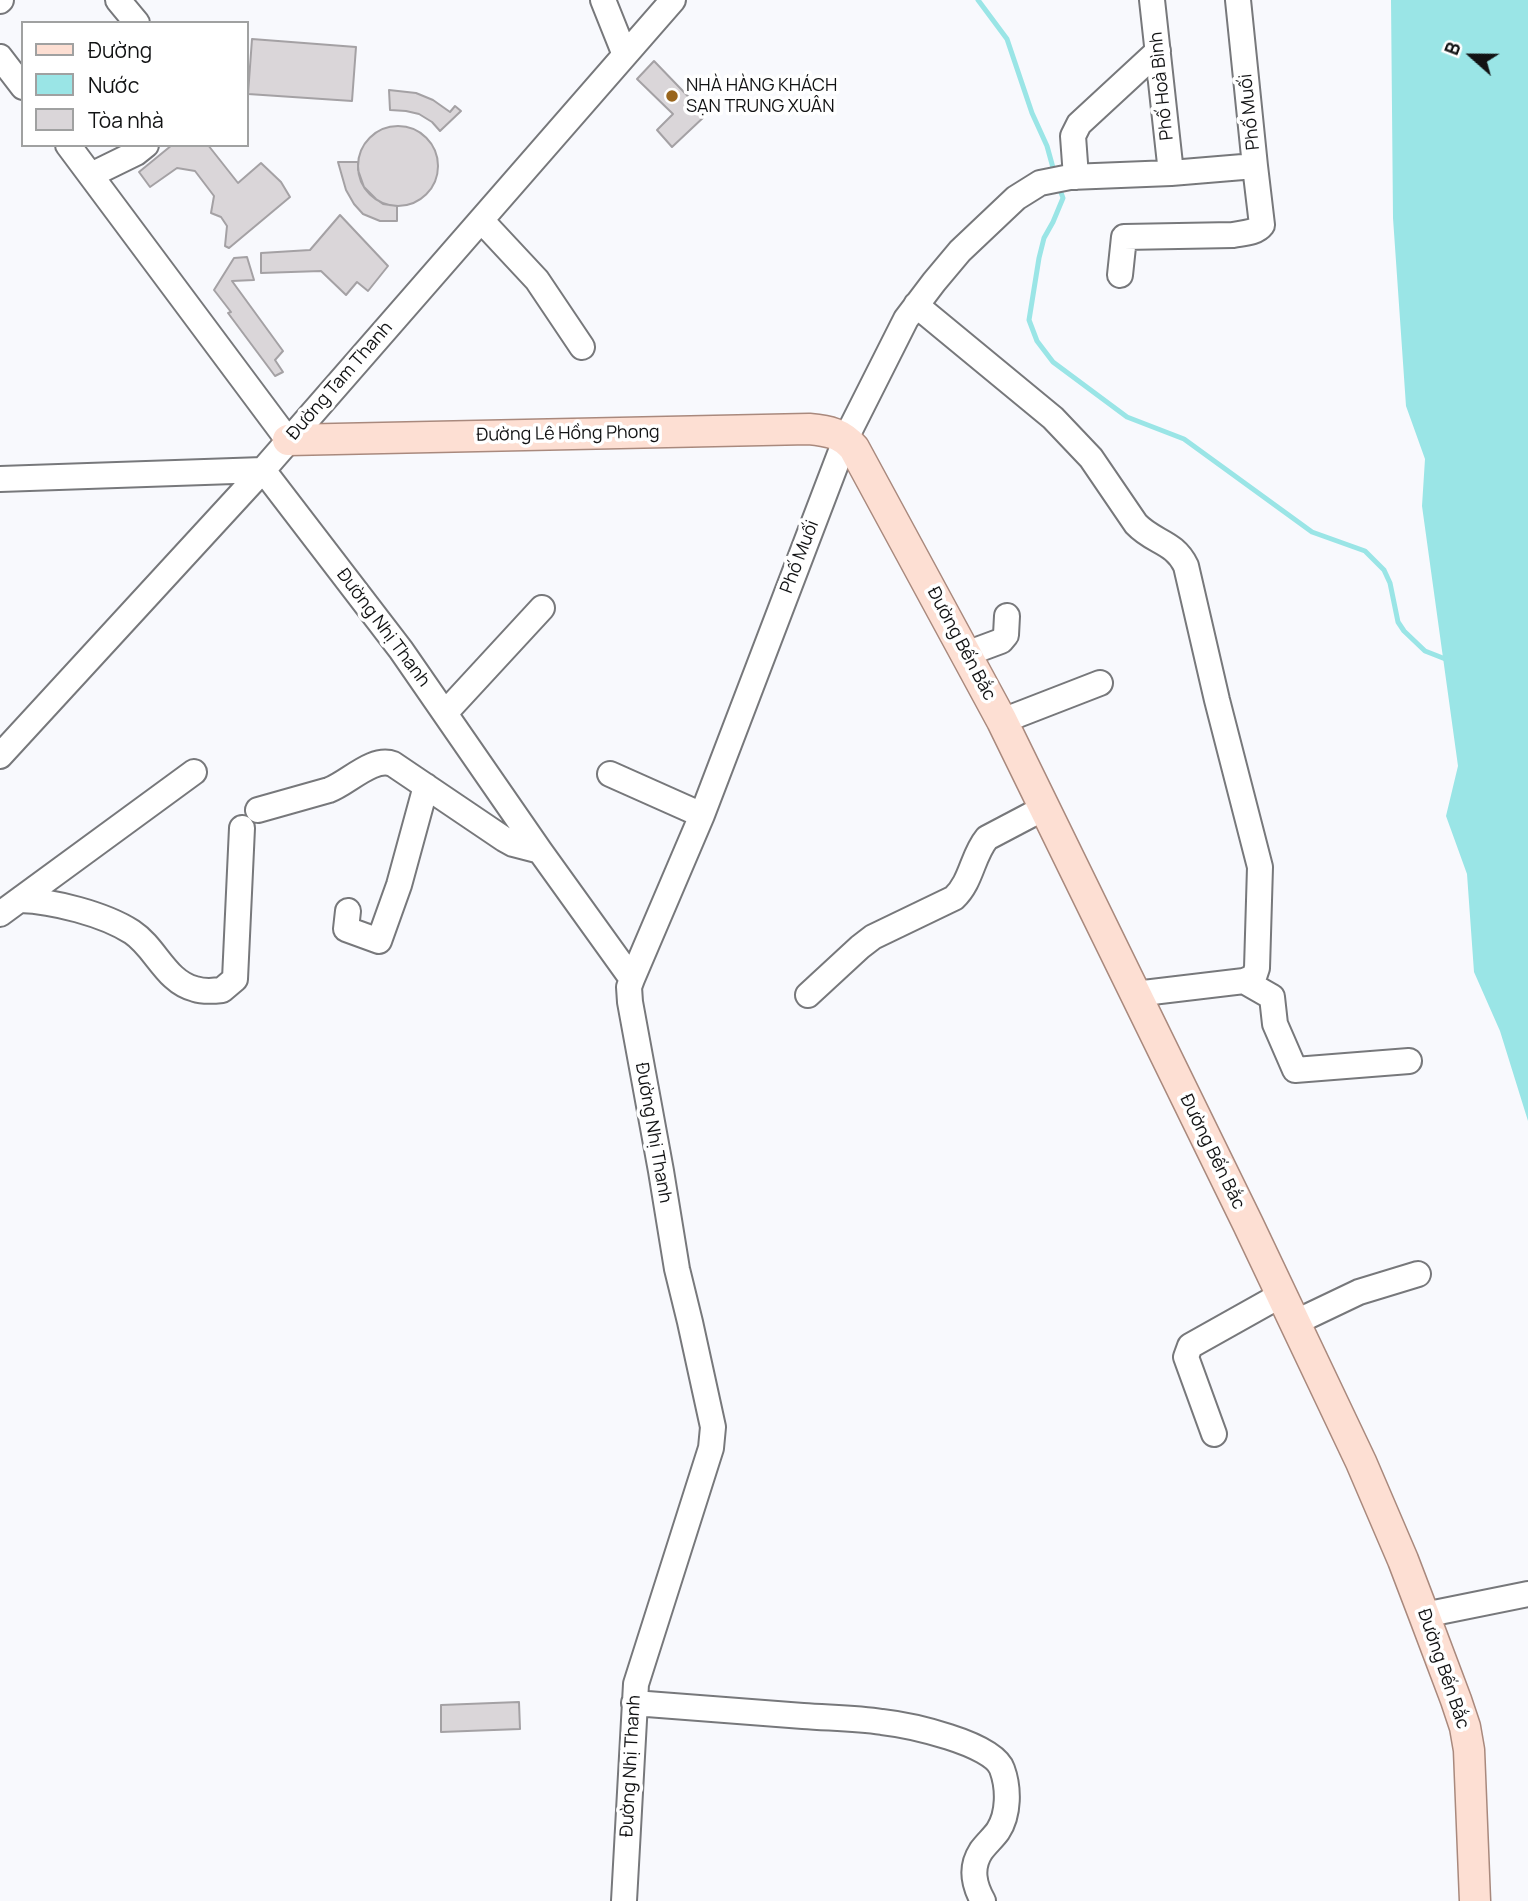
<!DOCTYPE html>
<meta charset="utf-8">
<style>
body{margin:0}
#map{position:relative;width:1528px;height:1901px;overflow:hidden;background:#f8f9fd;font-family:Manrope,sans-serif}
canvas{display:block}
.legend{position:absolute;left:21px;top:21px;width:228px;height:126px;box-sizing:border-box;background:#fff;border:2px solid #a0a1a1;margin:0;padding:9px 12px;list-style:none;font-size:21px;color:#121314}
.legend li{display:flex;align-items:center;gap:14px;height:35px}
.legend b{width:35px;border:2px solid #a0a1a1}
.north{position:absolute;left:1437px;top:21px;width:70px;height:70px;-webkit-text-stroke:5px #fff;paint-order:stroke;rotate:291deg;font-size:19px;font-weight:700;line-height:28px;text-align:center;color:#121314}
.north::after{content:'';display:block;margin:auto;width:24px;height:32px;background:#121314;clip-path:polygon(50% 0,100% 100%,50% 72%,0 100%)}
</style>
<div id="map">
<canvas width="1528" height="1901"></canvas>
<ul class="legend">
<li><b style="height:9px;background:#fddfd3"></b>Đường</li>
<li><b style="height:19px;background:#9ae5e6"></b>Nước</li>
<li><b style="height:19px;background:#dad6d9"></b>Tòa nhà</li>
</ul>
<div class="north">B</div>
</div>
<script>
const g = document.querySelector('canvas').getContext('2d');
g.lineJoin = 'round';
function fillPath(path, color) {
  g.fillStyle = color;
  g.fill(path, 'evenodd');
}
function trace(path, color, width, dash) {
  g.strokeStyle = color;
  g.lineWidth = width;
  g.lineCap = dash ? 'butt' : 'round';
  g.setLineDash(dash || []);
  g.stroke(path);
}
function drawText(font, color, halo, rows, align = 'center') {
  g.font = font + ' Manrope,sans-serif';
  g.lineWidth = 7;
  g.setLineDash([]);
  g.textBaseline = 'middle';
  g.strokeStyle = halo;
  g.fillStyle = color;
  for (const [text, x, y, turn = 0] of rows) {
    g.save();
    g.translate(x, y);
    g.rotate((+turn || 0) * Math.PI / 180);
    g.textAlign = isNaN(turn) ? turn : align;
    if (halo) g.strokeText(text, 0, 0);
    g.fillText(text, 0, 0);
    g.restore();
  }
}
fillPath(new Path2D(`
 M1391 0H1528V1121L1500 1031 1474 972 1467 874 1446 816 1458 766 1422 506 1425 459 1406 406 1393 218Z`), '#9ae5e6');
trace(new Path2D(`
 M978 0 1007 39 1032 113 1047 146 1055 175
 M1059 187 1063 198 1053 222 1044 238 1039 258 1029 320 1037 341 1053 362 1127 417 1184 439 1312 532 1365 551 1384 570 1390 583 1398 622 1404 631 1425 651 1448 660`), '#9ae5e6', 5);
const building = new Path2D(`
 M252 39 356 47 352 101 248 94Z
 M654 61 706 115 672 147 657 130 673 114 637 79Z
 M389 90 416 93 433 100 450 112 455 106 461 111 440 131 432 122 419 114 406 111 390 110Z
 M358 166a40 40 0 1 1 80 0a40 40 0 1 1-80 0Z
 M172 145H208L238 183 261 163 281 182 290 197 229 248 225 246 227 226 221 217 211 213 214 196 195 171 177 168 150 187 139 172Z
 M338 162H358V170L364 187 376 199 383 204 397 206V221H380L363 214 354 204 346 190Z
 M340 215 388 266 368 291 357 282 346 295 321 271 261 273V253L310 250Z
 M247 257 254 280 232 281 283 351 275 360 283 372 275 376 228 313 231 312 214 290 234 258Z
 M519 1702 520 1729 441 1732V1705Z`);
fillPath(building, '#dad6d9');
trace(building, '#a4a1a4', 2);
const minor = new Path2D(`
 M118 0 137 23
 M603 0 625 55
 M1152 0 1171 173
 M0 1 1 0
 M0 57 23 87
 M68 145 288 440
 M91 175 136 153 146 145
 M1076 177 1073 136 1079 124 1158 51
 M481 220 537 280 582 347
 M1120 275 1124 237 1233 235C1243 233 1256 233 1262 225L1255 166
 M916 305 1053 418 1091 458 1136 524C1154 543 1174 541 1186 566L1217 700 1260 867 1257 968 1254 977 1244 981 1135 994
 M0 479 263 470 401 650 540 851 632 979 629 987 630 1002 661 1171 677 1269 690 1322 713 1427 711 1448 636 1684 624 1901
 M966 654 1001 641 1006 635 1007 616
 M446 712 542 608
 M1002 721 1100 683
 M0 756 263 470 673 0
 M610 774 702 815
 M258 810 329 790C348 783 373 756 393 764L504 839 513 844 540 851
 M20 900C53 901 104 914 132 932 156 948 166 982 195 989 204 992 214 991 222 990L235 979 242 828
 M348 911 346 929 379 941 399 885 426 786
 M0 914 194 772
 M632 979 702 815 846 438 906 319 934 282 960 251 1016 198 1040 183 1070 177 1171 173 1255 166 1238 0
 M1244 981 1272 997 1275 1024 1295 1070 1409 1061
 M808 995 860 947 873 937 954 898C972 881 972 856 987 838L1044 808
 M1294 1323 1359 1292 1418 1274
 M1214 1434 1186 1357 1190 1346 1281 1295
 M1424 1615 1528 1594
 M634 1703C690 1707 747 1712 803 1716 829 1718 856 1718 882 1722 909 1725 993 1743 1002 1769 1009 1788 1009 1814 998 1831 993 1838 986 1844 981 1851 970 1868 974 1885 983 1901`);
const major = new Path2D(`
 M288 440 809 429C829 431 841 433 854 448L1002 721 1248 1224 1361 1462 1403 1560 1424 1615 1456 1700 1465 1727 1469 1750 1475 1901`);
trace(minor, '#77787b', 28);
trace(major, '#a9897d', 33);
trace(minor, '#fff', 24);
trace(major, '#fddfd3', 30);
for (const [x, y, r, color] of [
 [672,96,7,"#99651c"]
]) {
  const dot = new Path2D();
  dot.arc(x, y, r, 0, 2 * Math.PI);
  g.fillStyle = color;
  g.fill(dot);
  trace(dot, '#fff', 2.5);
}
drawText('18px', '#121314', '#fff', [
 ["NHÀ HÀNG KHÁCH",686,86],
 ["SẠN TRUNG XUÂN",686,107]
], 'left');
drawText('18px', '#121314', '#fff', [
 ["Phố Hoà Bình",1162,86,-96],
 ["Phố Muối",1250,112,-96],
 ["Đường Tam Thanh",340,381,-49],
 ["Đường Lê Hồng Phong",568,434,-1],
 ["Phố Muối",800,557,-69],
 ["Đường Nhị Thanh",383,628,53],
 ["Đường Bến Bắc",961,644,62],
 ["Đường Nhị Thanh",653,1133,80],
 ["Đường Bến Bắc",1212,1152,64],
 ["Đường Bến Bắc",1443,1669,71],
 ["Đường Nhị Thanh",631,1766,-87]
]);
</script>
